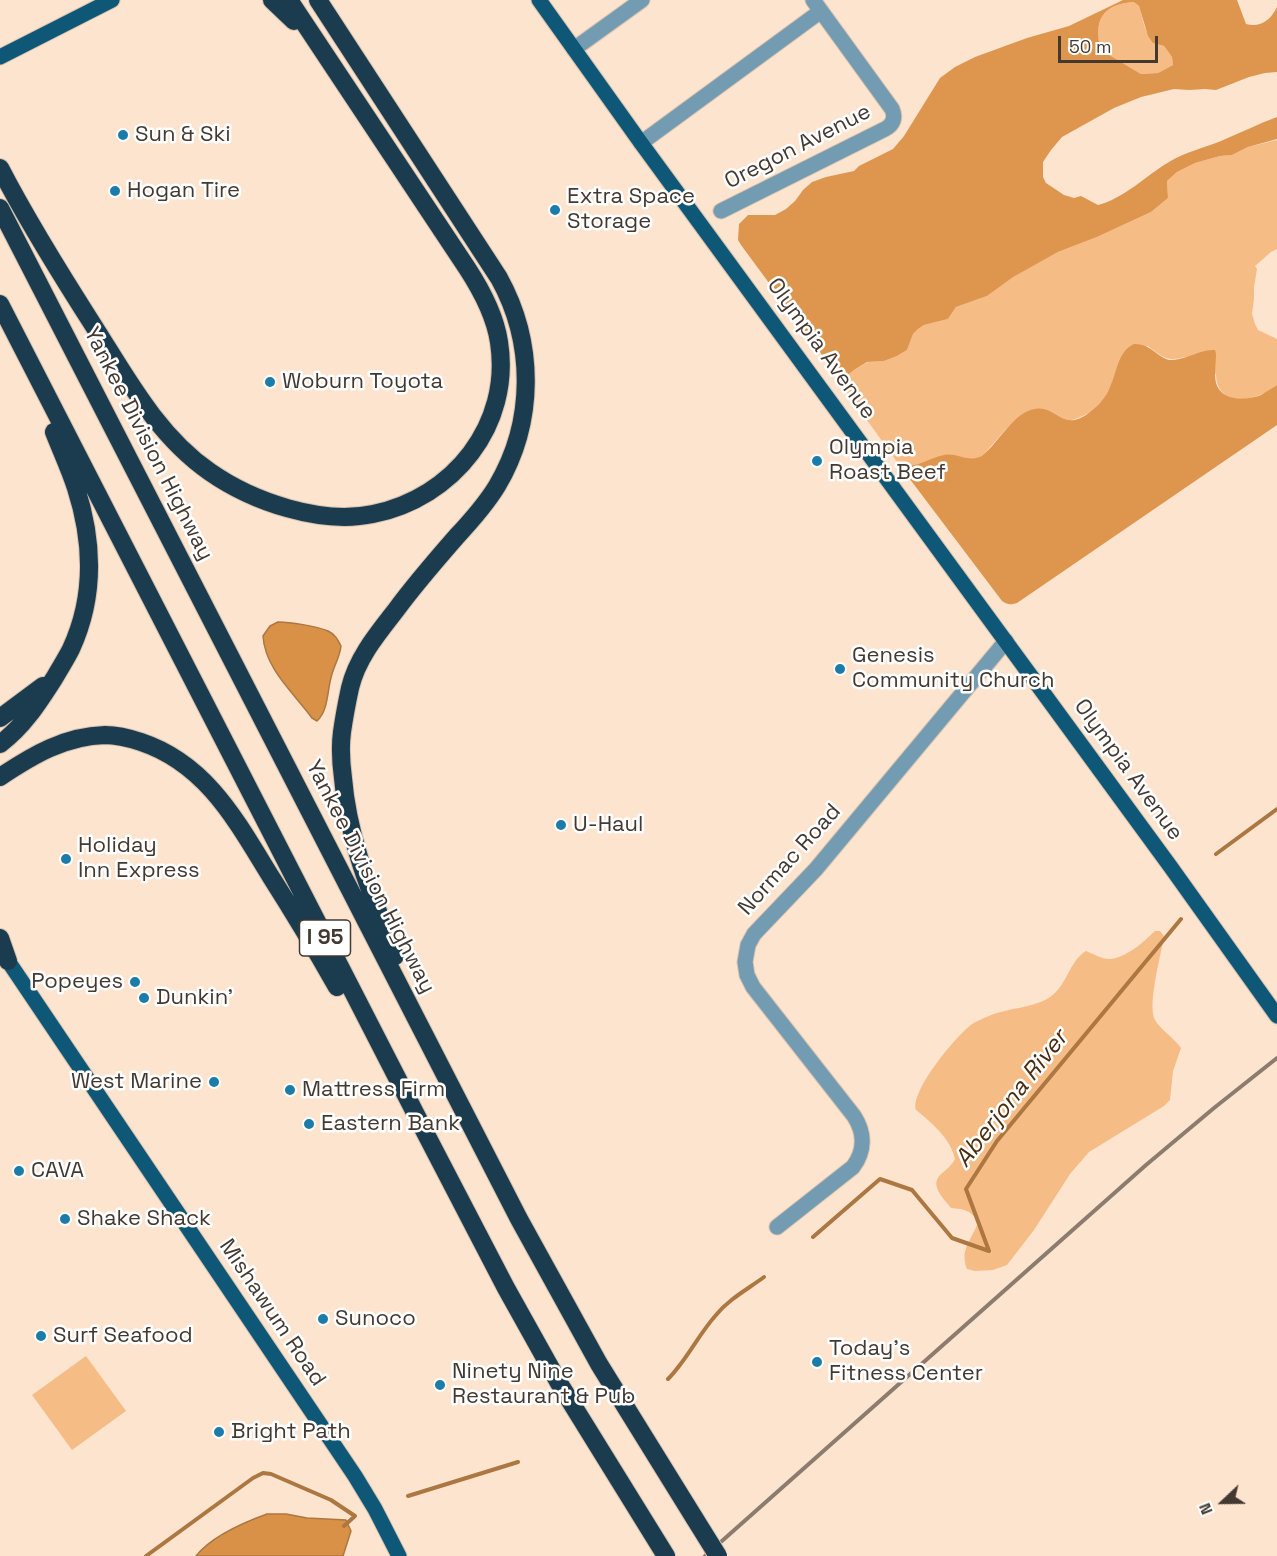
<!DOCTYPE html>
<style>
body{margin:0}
#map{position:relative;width:1277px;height:1556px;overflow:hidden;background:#fde4cf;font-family:"Space Grotesk",sans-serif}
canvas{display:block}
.north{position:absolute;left:1193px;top:1472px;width:60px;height:60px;-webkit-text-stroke:4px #fff;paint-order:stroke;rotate:248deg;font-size:16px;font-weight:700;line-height:24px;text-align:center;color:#433931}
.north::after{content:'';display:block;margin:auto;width:21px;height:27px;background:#433931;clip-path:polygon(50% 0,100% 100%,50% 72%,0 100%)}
.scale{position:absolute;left:1058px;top:36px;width:100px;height:27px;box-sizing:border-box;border:3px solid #433931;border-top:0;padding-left:8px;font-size:18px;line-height:21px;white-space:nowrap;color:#433931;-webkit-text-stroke:4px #fff;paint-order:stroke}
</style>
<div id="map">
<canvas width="1277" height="1556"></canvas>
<div class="north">N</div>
<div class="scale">50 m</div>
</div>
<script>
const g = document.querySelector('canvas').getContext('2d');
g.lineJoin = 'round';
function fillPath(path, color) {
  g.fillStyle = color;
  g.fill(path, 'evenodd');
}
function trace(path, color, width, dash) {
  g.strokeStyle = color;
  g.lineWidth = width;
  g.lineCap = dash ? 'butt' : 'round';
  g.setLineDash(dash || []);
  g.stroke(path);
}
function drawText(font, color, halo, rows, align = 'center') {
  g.font = font + ' "Space Grotesk",sans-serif';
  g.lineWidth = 5;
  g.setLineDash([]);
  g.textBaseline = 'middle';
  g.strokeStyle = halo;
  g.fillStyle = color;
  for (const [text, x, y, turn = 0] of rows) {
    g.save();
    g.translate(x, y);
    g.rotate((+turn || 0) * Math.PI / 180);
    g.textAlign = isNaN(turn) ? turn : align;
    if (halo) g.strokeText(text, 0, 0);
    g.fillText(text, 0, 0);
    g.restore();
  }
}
fillPath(new Path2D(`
 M1134 2 1139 6C1144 22 1145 43 1164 46L1172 57 1173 65 1158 73 1141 74 1101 50C1093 21 1102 4 1134 2Z
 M1277 140V249L1271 252 1255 266 1257 269 1254 287V299L1252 314 1255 324 1258 330 1277 339V385C1272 388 1266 393 1260 395 1239 403 1216 399 1216 374L1185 357C1166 362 1163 357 1148 346L1124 352 1110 388 1103 400 1089 413 1078 418 1069 421 1061 418 1053 413 1023 414 1006 429 984 454 978 458 971 460 963 457 933 459 909 467 900 466 846 391 842 382 844 378 854 370 868 362 884 361 897 356 907 350 913 334 918 329 924 325 948 319 956 307 987 296 1013 276 1058 252 1097 237 1151 212 1168 198 1167 181 1177 172 1195 163 1220 156 1232 155 1248 147Z
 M1155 931H1160L1164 936C1161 955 1147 1005 1155 1020 1160 1029 1174 1038 1181 1048L1173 1071 1170 1100 1164 1106 1089 1152 1070 1174 1034 1230 1007 1265 993 1270 975 1271 967 1269C959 1248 973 1239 978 1222 971 1210 964 1209 951 1208 943 1198 929 1185 941 1174 947 1169 952 1165 955 1159 951 1139 931 1122 916 1110 910 1091 956 1036 972 1024 977 1021 983 1018 989 1016 1007 1008 1034 1008 1050 997 1067 986 1069 961 1086 951 1093 954 1102 959 1109 959 1127 958 1143 942 1155 931Z
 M86 1356 126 1411 72 1450 32 1395Z`), '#f6bc86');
fillPath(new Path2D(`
 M1123 0H1237L1246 24C1260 28 1271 20 1277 7V72L1265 73 1249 77 1216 90 1205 89 1189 90 1174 89 1141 97 1114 108 1062 137 1051 150 1043 162V177L1046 183 1064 195 1074 198 1081 196 1098 205C1123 199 1147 175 1169 162 1185 152 1204 148 1221 141 1240 133 1258 124 1277 117V139L1248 147 1232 155 1220 156 1195 163 1177 172 1167 181 1168 198 1151 212 1097 237 1058 252 1013 277 987 296 956 307 948 319 924 325 918 329 913 334 907 350 897 356 884 361 867 362 854 370 844 378 842 382 741 245 738 240 739 224 748 215H775L786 209 795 201 803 190 812 182 826 177 854 171 859 166 893 149 904 136 940 78 955 67 975 57 1027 38 1069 26ZM1134 2 1139 6 1148 36 1153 43 1164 46 1172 57 1173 65 1158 73 1141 74 1101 50C1093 21 1102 4 1134 2Z
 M1134 344C1152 343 1159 361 1173 360 1188 359 1200 349 1215 350L1216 354C1216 363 1214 374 1216 383 1221 401 1246 401 1261 395 1266 392 1272 388 1277 385V425L1017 603C1010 605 1008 605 1002 601L900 466C916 468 929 458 944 455 958 452 971 465 984 454 999 442 1014 412 1035 409 1057 405 1062 434 1090 412 1099 405 1106 397 1110 387 1117 372 1118 351 1134 344Z`), '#de964e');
const water = new Path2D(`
 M278 622C290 622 316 626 328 631 335 634 338 640 341 646 340 656 335 664 332 674 327 689 329 710 317 721L312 718C294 693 265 669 263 636L270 626Z
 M267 1514H286L307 1518 346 1520 351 1531 343 1556H196C211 1537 245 1522 267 1514Z`);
fillPath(water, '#d99148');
trace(water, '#ac7741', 1.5);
trace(new Path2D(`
 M1216 854 1277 809
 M813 1237 880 1179 912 1190 952 1238 989 1251 966 1189 997 1141 1181 919
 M668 1379C687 1360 698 1335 716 1315 729 1299 748 1289 764 1277
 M408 1496 518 1462
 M146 1556 253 1478 263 1473 271 1474 331 1500 355 1516 344 1526`), '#ac7741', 4);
const minor = new Path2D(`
 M574 49 642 0
 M641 143 821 11
 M721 211 885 129C893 125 896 118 892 109L813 0
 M777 1227 853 1167C865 1151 865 1133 854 1116L753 987 747 975 745 962 748 945 754 934 816 869 1006 641`);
const major = new Path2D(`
 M539 0 641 143 1170 866 1277 1016
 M0 57 112 0
 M2 952 355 1476 375 1509 399 1556`);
const highway = new Path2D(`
 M272 0 294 21
 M318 0 499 278C535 343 535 422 497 486 486 504 471 521 457 536 436 560 415 584 396 610 378 633 357 658 350 688 347 702 344 718 342 732 340 747 341 763 343 778 348 841 373 898 395 956
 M0 168C29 224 61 275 95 328 128 380 158 436 210 472 253 502 321 525 373 514 453 498 512 425 499 342 495 315 482 291 467 268L289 0
 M0 208 519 1219 599 1364 695 1519
 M0 304 428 1138 506 1288 559 1383 666 1556
 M0 718 43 686
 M0 744C24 726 39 702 55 677 60 668 66 659 71 649 95 597 93 541 76 488 70 469 61 450 54 432
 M0 777C33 755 65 736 105 735 117 735 129 738 141 742 207 764 237 822 271 877 294 913 316 950 337 987
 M0 938 8 961`);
trace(minor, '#d8c2af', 17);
trace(major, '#d8c2af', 17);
trace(highway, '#d8c2af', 20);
trace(minor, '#739bb2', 15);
trace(major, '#0f5777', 15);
trace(highway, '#1b3c4e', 18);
trace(new Path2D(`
 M705 1556 1146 1165 1214 1108 1277 1058`), '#8c7c6f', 4);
const highwayBridge = new Path2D(`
 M695 1519 718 1556`);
trace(highwayBridge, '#d8c2af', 20, []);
trace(highwayBridge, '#1b3c4e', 18);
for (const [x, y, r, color] of [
 [123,135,6,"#1c7ca9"],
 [115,191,6,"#1c7ca9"],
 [555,210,6,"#1c7ca9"],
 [270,382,6,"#1c7ca9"],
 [817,461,6,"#1c7ca9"],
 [840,669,6,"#1c7ca9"],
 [561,825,6,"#1c7ca9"],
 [66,859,6,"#1c7ca9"],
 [135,982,6,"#1c7ca9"],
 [144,998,6,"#1c7ca9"],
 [214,1082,6,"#1c7ca9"],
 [290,1090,6,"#1c7ca9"],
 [309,1124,6,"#1c7ca9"],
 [19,1171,6,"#1c7ca9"],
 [65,1219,6,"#1c7ca9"],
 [323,1319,6,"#1c7ca9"],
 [41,1336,6,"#1c7ca9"],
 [817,1362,6,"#1c7ca9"],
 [440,1385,6,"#1c7ca9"],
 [219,1432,6,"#1c7ca9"]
]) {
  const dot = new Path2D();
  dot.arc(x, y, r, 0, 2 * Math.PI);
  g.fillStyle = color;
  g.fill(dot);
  trace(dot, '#fff', 2);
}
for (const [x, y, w] of [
 [325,938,51]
]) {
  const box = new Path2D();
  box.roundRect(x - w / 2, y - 18, w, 36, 4.5);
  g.fillStyle = '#fff';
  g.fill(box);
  trace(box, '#433931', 1.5);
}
drawText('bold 21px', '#433931', null, [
 ["I 95",325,938]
]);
drawText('22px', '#433931', '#fff', [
 ["Sun & Ski",135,135],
 ["Hogan Tire",127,191],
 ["Extra Space",567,197],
 ["Storage",567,222],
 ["Woburn Toyota",282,382],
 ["Olympia",829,448],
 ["Roast Beef",829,473],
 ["Genesis",852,656],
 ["Community Church",852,681],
 ["U-Haul",573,825],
 ["Holiday",78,846],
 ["Inn Express",78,871],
 ["Popeyes",123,982,"right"],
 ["Dunkin'",156,998],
 ["West Marine",202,1082,"right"],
 ["Mattress Firm",302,1090],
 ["Eastern Bank",321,1124],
 ["CAVA",31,1171],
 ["Shake Shack",77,1219],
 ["Sunoco",335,1319],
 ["Surf Seafood",53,1336],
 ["Today's",829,1349],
 ["Fitness Center",829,1374],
 ["Ninety Nine",452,1372],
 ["Restaurant & Pub",452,1397],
 ["Bright Path",231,1432]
], 'left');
drawText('22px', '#433931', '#fff', [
 ["Oregon Avenue",798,147,-27],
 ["Olympia Avenue",821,349,54],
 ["Yankee Division Highway",148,444,63],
 ["Olympia Avenue",1128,770,54],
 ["Normac Road",790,860,-48],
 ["Yankee Division Highway",370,877,63],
 ["Mishawum Road",272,1313,56]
]);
drawText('italic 24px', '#492c0d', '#fff', [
 ["Aberjona River",1012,1099,-52]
]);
</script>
